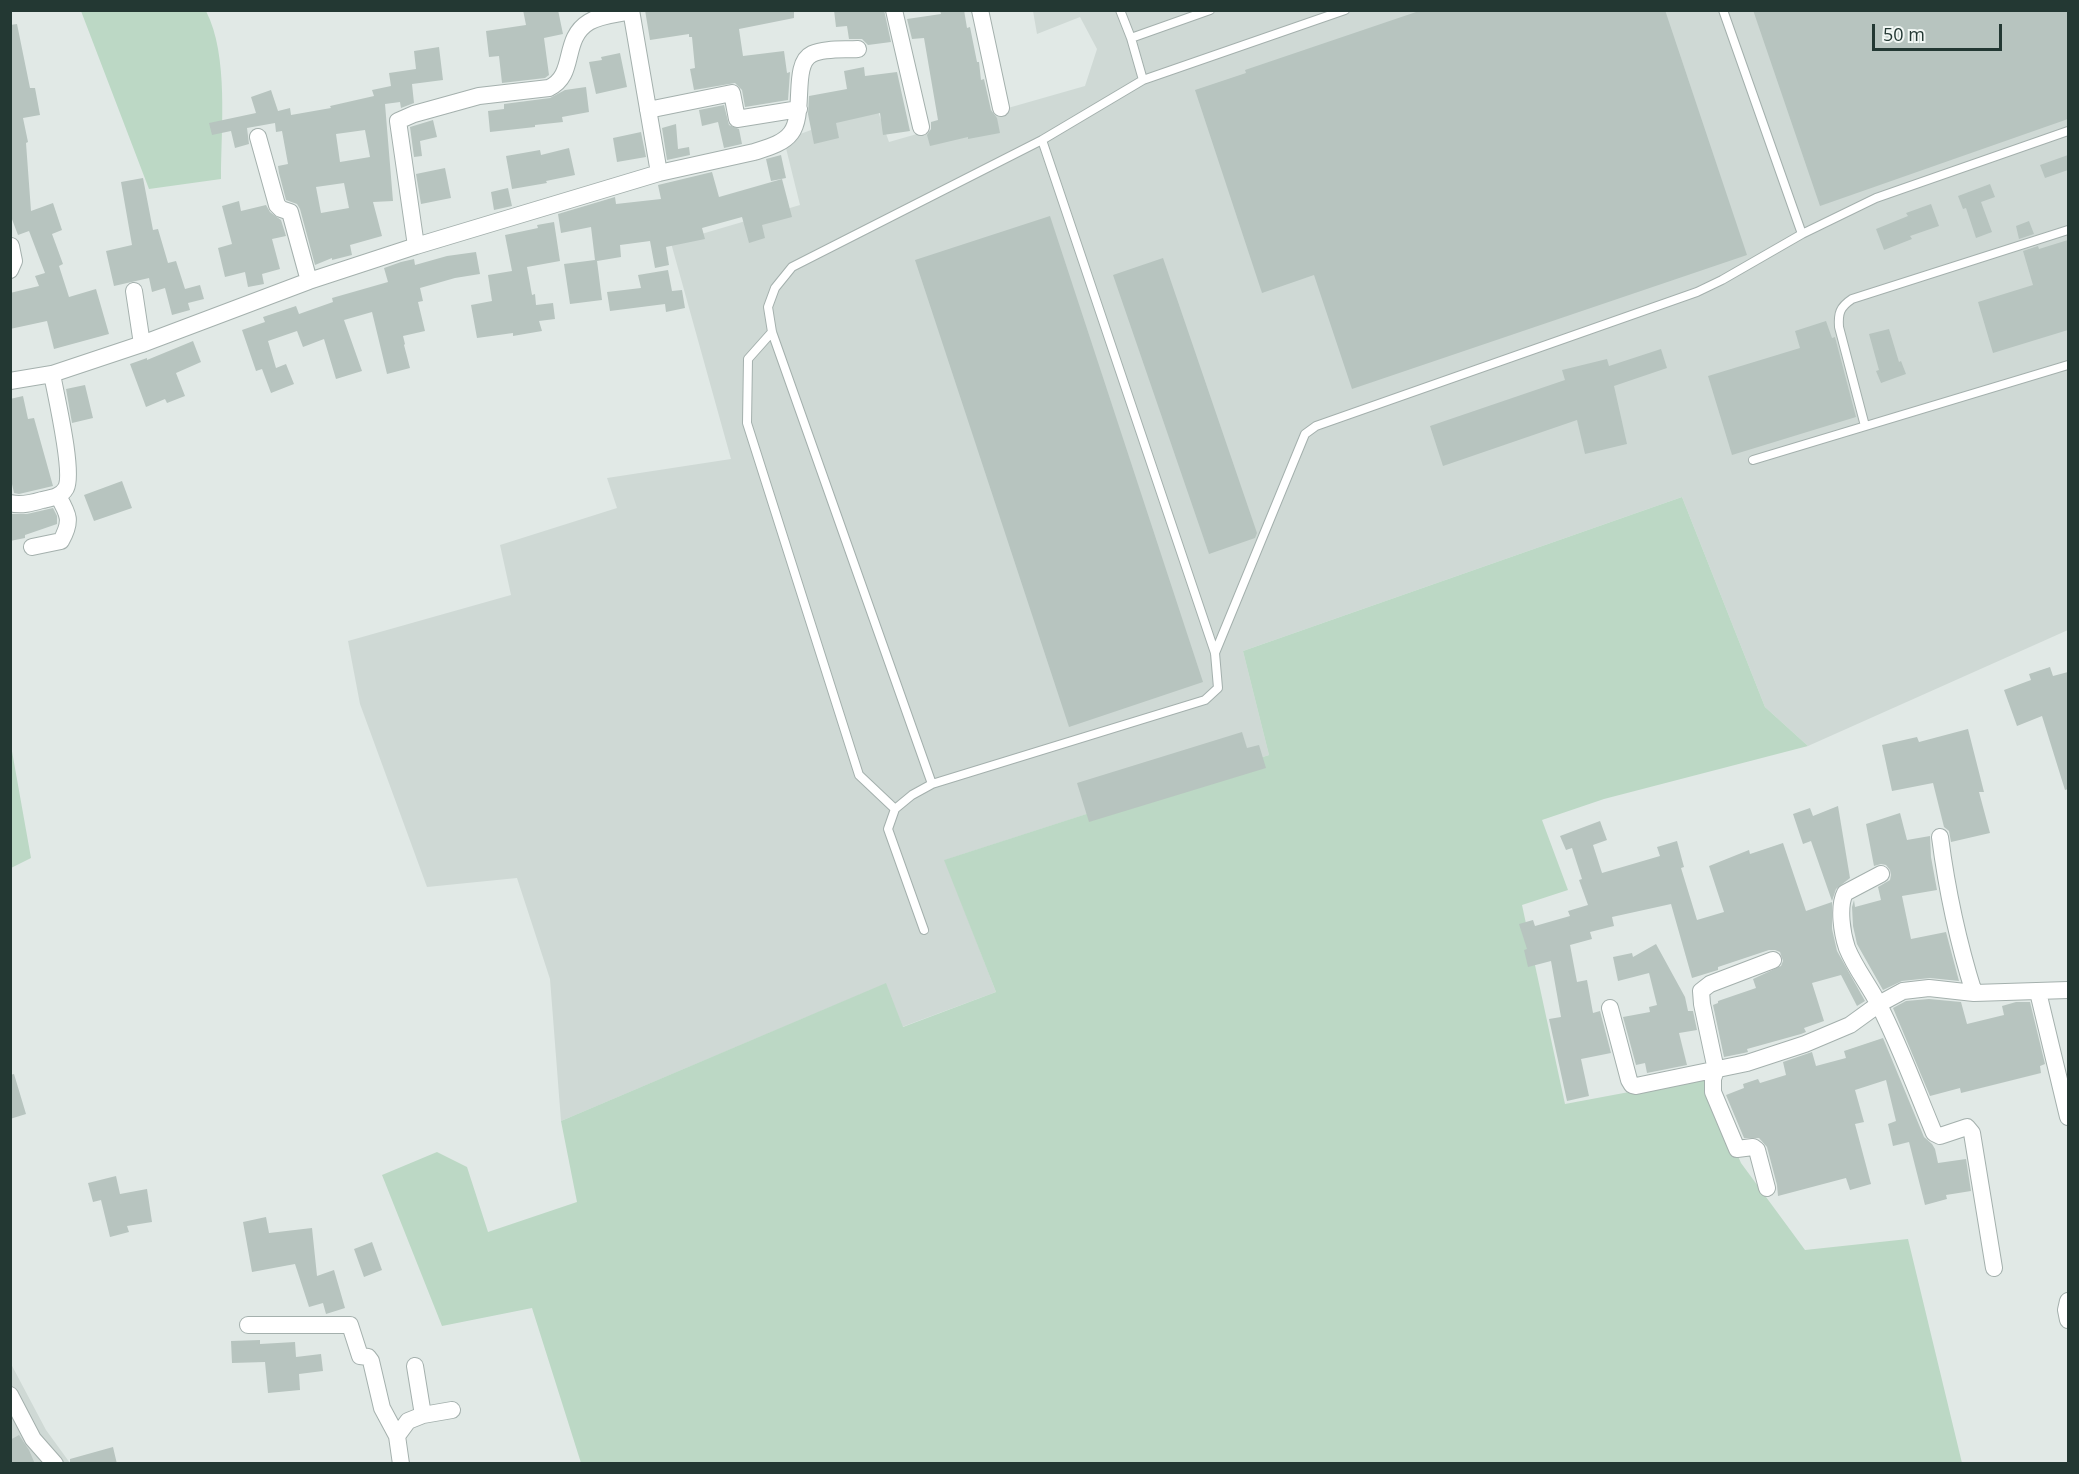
<!DOCTYPE html>
<style>
body{margin:0}
#map{position:relative;width:2079px;height:1474px;overflow:hidden;background:#e1e9e6;font-family:"Open Sans",sans-serif}
canvas{display:block}
.frame{position:absolute;inset:0;border:12px solid #233833;pointer-events:none}
.scale{position:absolute;left:1872px;top:24px;width:130px;height:27px;box-sizing:border-box;border:3px solid #233833;border-top:0;padding-left:8px;font-size:18px;line-height:21px;white-space:nowrap;color:#233833;-webkit-text-stroke:4px #f1f7f4;paint-order:stroke}
</style>
<div id="map">
<canvas width="2079" height="1474"></canvas>
<div class="frame"></div>
<div class="scale">50 m</div>
</div>
<script>
const g = document.querySelector('canvas').getContext('2d');
g.lineJoin = 'round';
function fillPath(path, color) {
  g.fillStyle = color;
  g.fill(path, 'evenodd');
}
function trace(path, color, width, dash) {
  g.strokeStyle = color;
  g.lineWidth = width;
  g.lineCap = dash ? 'butt' : 'round';
  g.setLineDash(dash || []);
  g.stroke(path);
}
fillPath(new Path2D(`
 M1033 11H2068V630L1808 746 1765 707 1682 497 1243 651 1269 755 945 860 996 992 902 1027 885 984 561 1121 550 979 517 878 427 887 360 704 348 641 511 595 500 545 617 508 607 478 731 459 671 243 800 205 784 140 876 106 889 142 1085 86 1097 49 1080 17 1037 34Z
 M10 1362 46 1430 70 1463H11Z`), '#cfd9d5');
fillPath(new Path2D(`
 M81 11H206C229 56 221 128 221 179L149 189Z
 M1682 497 1765 707 1808 746 1604 799 1542 820 1568 890 1522 905 1565 1104 1704 1078 1741 1163 1805 1250 1908 1239 1962 1463H581L532 1308 442 1326 382 1175 437 1152 467 1167 488 1232 577 1202 561 1121 886 983 903 1027 996 992 944 860 1269 755 1243 651Z
 M10 740 31 858 11 868H10Z`), '#bcd8c5');
fillPath(new Path2D(`
 M523 10H558L563 34 544 38 549 75 545 78 502 83 499 56 489 57 486 31 526 25Z
 M645 10H794V18L739 29 743 56 784 51 787 73 790 72 788 100 745 107 742 90 735 83 694 90 690 69 695 68 692 37H689V34L650 40Z
 M834 10H884L891 42 868 45 862 39H849L847 26 836 27Z
 M940 10H964L967 28 970 27 977 62H979L981 80 984 79 991 110 997 118 1000 133 968 139V137L930 146 927 135 931 129V122L938 120 924 38 912 39 907 19 941 14Z
 M1422 10H1665L1747 255 1352 389 1314 275 1262 293 1195 90 1246 73 1245 70Z
 M1753 10H2068V119L1820 206Z
 M17 24 30 88H35L40 115 23 118 28 142 26 143 31 211 53 203 62 230 52 234 63 264 59 266 69 297 96 289 109 334 54 349 47 321 10 329V293L39 286 35 276 45 273 29 231 18 235 10 214V25Z
 M439 47 443 80 412 84 414 103 401 108 400 102 385 104 393 201 373 202 382 236 350 245 352 255 332 260V258L315 265 300 209 297 204 286 200 279 173 278 166 288 164 282 131 276 132 275 123 247 128 249 144 235 148 231 131 212 135 209 123 256 113 251 97 271 90 278 111 290 108 291 115 331 108 330 106 374 96 372 90 391 86 389 73 416 69 414 51ZM365 130 370 157 340 162 336 134ZM344 183 349 208 321 213 316 187Z
 M620 53 627 87 596 94 589 62 602 60 601 57Z
 M864 67 865 76 897 72 910 131 883 135 880 113 836 123 839 138 814 144 808 114 809 96 847 89 844 71Z
 M586 87 589 112 562 117 563 122 535 125V127L490 132 488 111 504 109V104L550 98 565 90Z
 M724 105 729 125 739 129 742 144 724 148 718 122 702 126 699 110Z
 M433 120 437 137 420 141 422 156 414 157 410 127Z
 M676 124 678 149 689 147 690 155 667 160 662 128Z
 M641 132 646 157 617 162 613 138Z
 M569 148 575 175 546 181 547 183 512 189 506 156 540 150 541 155Z
 M781 155 786 178 771 181 766 159Z
 M2068 155V170L2045 178 2040 165Z
 M445 168 451 198 421 204 416 174Z
 M712 172 719 197 782 179 792 217 762 225 765 238 749 243 742 217 702 228 705 239 666 247 669 265 655 268 650 241 620 245 621 257 597 261 602 300 570 304 564 264 595 260 591 227 561 233 558 214 615 197 616 204 661 199 658 185Z
 M143 178 153 230 158 229 168 263 176 261 185 289 200 285 204 299 188 303 190 310 172 315 165 288 152 292 149 278 114 286 106 251 132 245 121 182Z
 M1990 184 1995 197 1981 202 1992 232 1976 238 1966 208 1963 209 1958 196Z
 M508 188 512 206 494 210 491 192Z
 M239 201 241 211 266 205 270 212 281 220 286 236 272 239 280 269 262 274 264 284 248 287 245 272 225 277 218 248 232 244 222 206Z
 M1931 204 1939 226 1910 236 1912 239 1884 250 1876 229 1908 216 1906 213Z
 M1050 216 1203 682 1069 727 915 260Z
 M2029 221 2034 234 2019 239 2016 226Z
 M554 222 560 261 527 267 532 295 535 294 536 305 553 303 555 319 539 321 542 331 513 336V333L477 338 471 305 492 301 488 275 512 271 505 235 538 228 537 225Z
 M2068 240V330L1993 353 1978 302 2033 285 2023 251 2038 246 2039 249Z
 M476 252 480 274 455 278 420 288 423 301 418 302 425 331 403 336 405 344 404 345 410 368 387 374 372 312 344 320 362 371 336 379 324 339 303 347 297 331 268 341 276 368 286 364 294 384 271 393 262 369 256 371 242 330 265 322 263 317 296 306 299 314 333 302 332 298 388 282 384 268 401 262 414 259 415 265 447 256Z
 M1163 258 1257 533 1255 538 1209 554 1113 275Z
 M668 270 672 291 682 290 685 308 666 312 665 304 610 311 607 292 641 288 638 275Z
 M1826 321 1832 338 1835 337 1856 417 1732 455 1708 376 1800 348 1795 331Z
 M1889 329 1899 362 1901 361 1906 374 1881 383 1876 371 1879 370 1869 334Z
 M193 341 201 362 176 373 185 396 167 403 165 399 146 407 130 364 147 358V360Z
 M1661 349 1667 368 1614 386 1627 444 1585 454 1577 420 1443 466 1430 426 1565 380 1562 370 1607 359 1609 366Z
 M85 385 93 418 72 423 66 389Z
 M23 396 28 419 34 418 53 486 19 494 14 493 10 475V399Z
 M122 481 132 508 94 521 84 495Z
 M53 508 57 516V524L25 535V538L10 541V514H27Z
 M2050 667 2053 676 2068 672V789L2065 790 2042 716 2017 726 2004 690 2031 680 2029 674Z
 M1968 729 1984 792H1979L1990 833 1951 842 1949 831 1944 827 1933 783 1892 791 1882 745 1917 737 1919 742Z
 M1242 732 1247 748 1259 745 1266 768 1089 822 1077 783Z
 M1838 806 1850 878 1836 889 1832 901 1811 841 1803 844 1793 814 1810 808 1813 816Z
 M1900 813 1907 840 1930 836 1931 857 1937 890 1902 896 1911 939 1946 932 1959 981 1930 978 1902 981 1883 990 1857 944 1853 926 1852 907 1854 900 1855 907 1881 900 1878 887 1890 880 1891 875 1890 870 1886 865 1881 864 1874 866 1866 824Z
 M1600 821 1607 840 1593 845 1602 873 1660 856 1657 847 1677 841 1684 867 1681 868 1697 920 1724 912 1709 866 1749 850 1750 854 1783 843 1806 911 1832 902V929L1837 951 1865 1001 1857 1006 1841 975 1812 983 1824 1021 1804 1028 1806 1032 1801 1034 1747 1049 1748 1052 1744 1053 1724 1057 1713 1005 1718 1003V1001L1756 988 1753 979 1781 966 1783 961 1780 952 1775 950H1769L1718 967V970L1692 978 1671 904 1612 917 1614 926 1590 932 1592 939 1570 945 1577 982 1587 980 1593 1013 1600 1011 1611 1053 1581 1059 1589 1096 1567 1101 1549 1019 1561 1017 1551 961 1528 967 1524 950 1527 949 1519 924 1533 920 1535 926 1570 916 1568 911 1588 905 1579 880 1582 879 1572 848 1566 850 1560 836Z
 M1656 944 1685 997 1688 1011H1693L1697 1030 1679 1033 1687 1065 1647 1073 1645 1063 1636 1065 1623 1017 1650 1012 1649 1007 1657 1005 1649 973 1618 981 1613 957 1632 953 1633 957Z
 M1929 999 1961 1002 1967 1024 2004 1015 2002 1006 2016 1002H2030L2045 1064 2040 1066 2041 1073 1961 1093 1960 1088 1930 1096 1893 1008 1906 1001Z
 M1883 1038 1924 1137 1932 1144 1935 1149 1938 1163 1966 1159 1971 1191 1946 1195 1947 1199 1925 1205 1909 1142 1893 1146 1888 1124 1896 1121 1886 1080 1855 1090 1864 1122 1855 1124 1871 1184 1850 1190 1846 1178 1778 1196 1777 1185 1767 1147 1759 1138H1744L1726 1095 1744 1088 1743 1084 1758 1079 1760 1083 1786 1075 1783 1062 1812 1052 1816 1066 1846 1058 1844 1051Z
 M14 1074 26 1114 10 1119V1075Z
 M116 1176 120 1194 147 1189 152 1222 127 1226 129 1232 110 1237 101 1200 93 1202 88 1183Z
 M266 1217 269 1233 312 1228 317 1276 334 1270 345 1308 326 1314 323 1303 309 1307 295 1264 252 1272 243 1222Z
 M372 1242 382 1270 364 1277 354 1249Z
 M260 1340V1344L295 1342 296 1357 321 1354 323 1371 299 1374 300 1390 268 1393 265 1362 232 1363 231 1341Z
 M19 1435 29 1450 35 1464H10V1440Z
 M113 1447 117 1464H70V1459Z`), '#b7c4bf');
const lane = new Path2D(`
 M1120 10 1131 38 1143 80
 M1723 10 1802 234
 M1131 38 1210 10
 M772 332 748 359 747 423 859 775 895 809
 M1865 426 1839 327C1838 313 1840 307 1852 299L2068 230
 M1753 460 2068 365
 M1215 653 1305 434 1316 426 1697 292 1722 280 1802 234 1876 198 2068 131
 M932 784 772 332 768 307 775 288 792 267 1042 140 1143 80 1345 10
 M924 930 888 829 895 809 912 795 932 784 1205 700 1218 688 1215 653 1042 140`);
const street = new Path2D(`
 M631 10 659 173
 M894 10 921 127
 M980 10 1001 108
 M648 110 732 93 737 119 799 109
 M258 137 277 205 281 209 290 212 309 281
 M416 246 398 121 414 114 479 96 549 88C577 75 561 39 589 22 600 15 618 14 631 11
 M10 270 14 261 11 246
 M134 291 142 344
 M10 381 52 374 142 344 309 281 416 246 659 173 754 152C766 148 783 144 791 133 806 113 791 64 812 54 825 48 844 50 858 49
 M10 503C21 506 32 503 42 500 51 498 61 497 66 488 74 472 56 396 52 374
 M32 547 61 541C72 521 69 515 58 496
 M1940 837C1947 891 1958 942 1974 993
 M1881 874 1845 893C1838 907 1842 933 1847 948 1855 968 1869 985 1879 1005 1900 1046 1916 1090 1934 1133L1940 1136 1967 1127 1972 1133 1994 1268
 M2038 992 2068 1117
 M1610 1008 1629 1080 1632 1085 1636 1086 1747 1063 1805 1044 1850 1025 1879 1004 1903 991 1929 988 1974 993 2068 990
 M1767 1188 1757 1150 1753 1147 1737 1149 1713 1092V1079L1716 1070 1702 1004 1701 991 1710 984 1773 960
 M2068 1301 2066 1310 2068 1320
 M248 1325H350L360 1356 368 1357 371 1361 382 1408 397 1436 401 1464
 M415 1366 423 1415
 M10 1395 33 1439 55 1464
 M397 1436 408 1421 423 1415 452 1410`);
trace(lane, '#a4b0ad', 10);
trace(street, '#a4b0ad', 18);
trace(lane, '#fff', 8);
trace(street, '#fff', 16);
</script>
